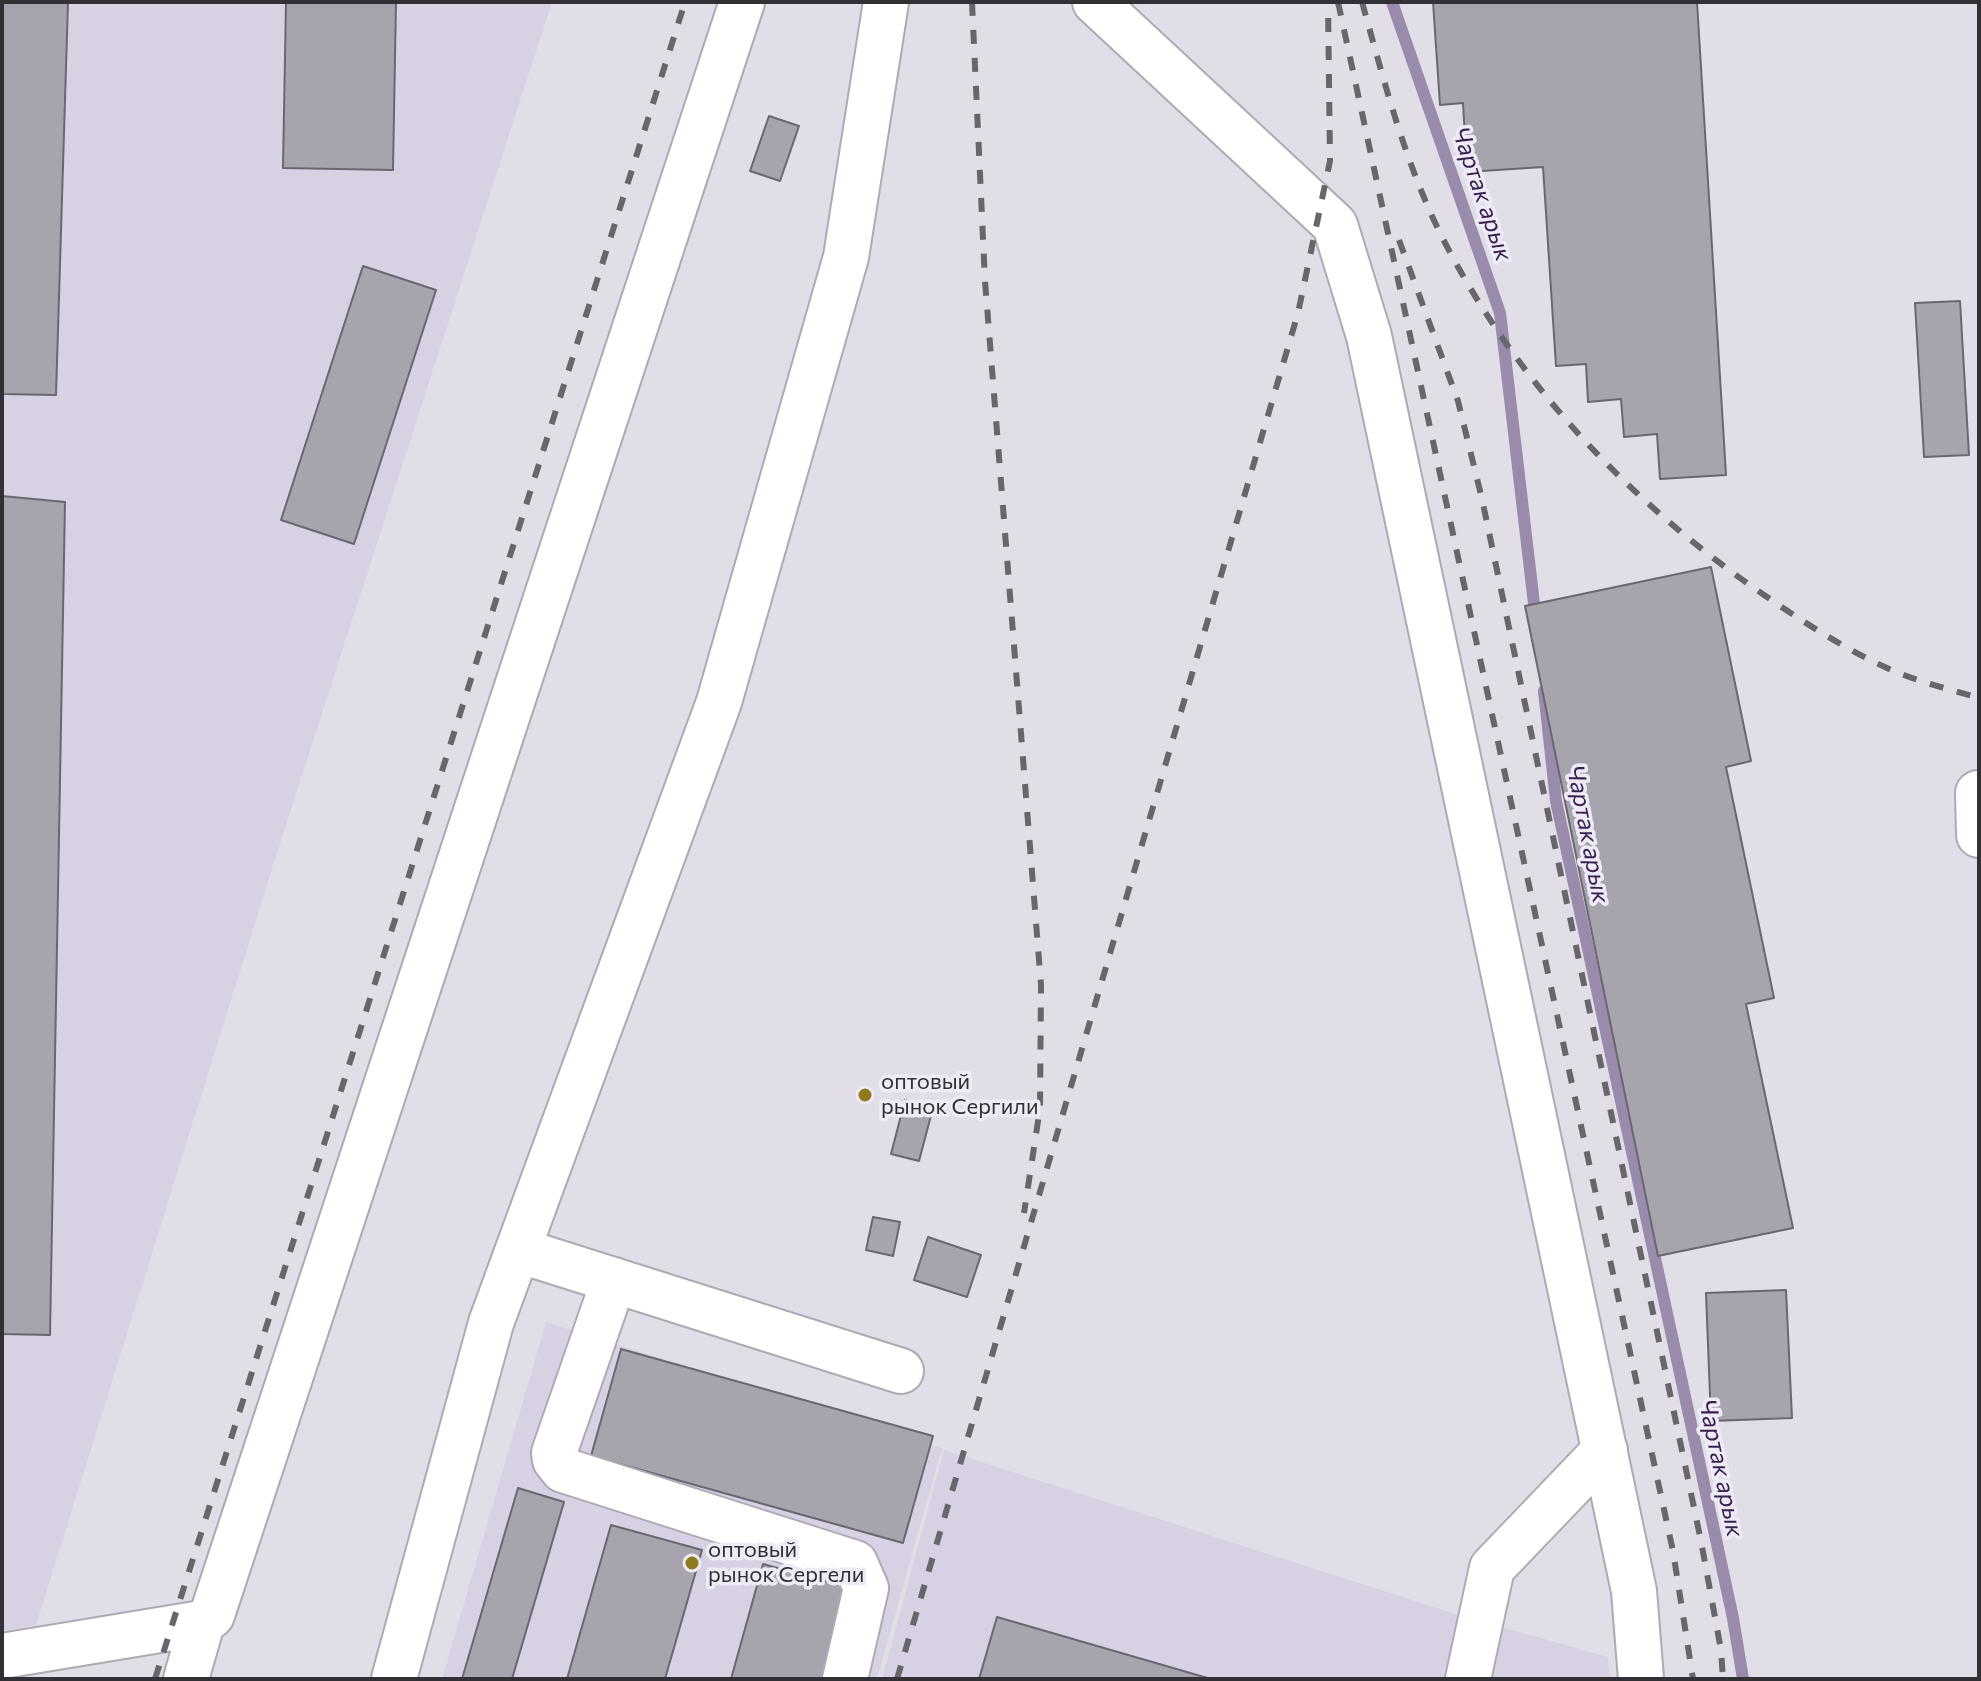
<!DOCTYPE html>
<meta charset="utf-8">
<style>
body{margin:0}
#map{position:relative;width:1981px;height:1681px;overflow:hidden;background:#e2dee8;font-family:Commissioner,sans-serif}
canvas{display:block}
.frame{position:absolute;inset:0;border:4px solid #313034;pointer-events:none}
</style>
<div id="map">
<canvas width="1981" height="1681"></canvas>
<div class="frame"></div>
</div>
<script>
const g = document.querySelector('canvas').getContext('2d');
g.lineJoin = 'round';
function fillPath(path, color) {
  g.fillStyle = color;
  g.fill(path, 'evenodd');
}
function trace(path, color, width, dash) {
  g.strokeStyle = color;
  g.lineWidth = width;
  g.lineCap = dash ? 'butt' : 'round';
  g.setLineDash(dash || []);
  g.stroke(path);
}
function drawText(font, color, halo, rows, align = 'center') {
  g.font = font + ' Commissioner,sans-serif';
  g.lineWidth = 7;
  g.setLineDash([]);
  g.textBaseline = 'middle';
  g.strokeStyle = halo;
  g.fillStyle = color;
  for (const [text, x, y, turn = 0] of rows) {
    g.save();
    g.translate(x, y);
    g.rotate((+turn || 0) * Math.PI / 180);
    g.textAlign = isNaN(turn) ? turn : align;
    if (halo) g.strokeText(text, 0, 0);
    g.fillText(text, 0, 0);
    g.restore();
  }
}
fillPath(new Path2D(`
 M2 2H552L284 831 36 1625 2 1631Z
 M546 1322 942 1448 877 1679H442Z
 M944 1450 1459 1615 1608 1657 1610 1679H882Z`), '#d8d1e3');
trace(new Path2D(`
 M1392 2 1500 313 1536 621
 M1544 691 1556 801 1733 1618 1743 1679`), '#998bac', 12);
const building = new Path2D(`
 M2 2H68L56 395 2 394Z
 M286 2H396L393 170 283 168Z
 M1433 2H1697L1726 475 1660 479 1657 434 1624 437 1621 399 1588 402 1586 364 1556 366 1543 167 1467 172 1463 103 1440 105Z
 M769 116 799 126 780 181 750 171Z
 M363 266 436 290 354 544 281 520Z
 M1960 301 1969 455 1924 457 1915 303Z
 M2 496 65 502 50 1335 2 1334Z
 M1711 567 1751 761 1726 767 1774 998 1746 1004 1793 1228 1658 1256 1525 606Z
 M905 1100 933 1108 919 1161 891 1154Z
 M873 1217 900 1222 893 1256 866 1250Z
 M928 1237 981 1255 967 1297 914 1280Z
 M1786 1290 1792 1418 1711 1421 1706 1293Z
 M621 1349 933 1436 903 1543 591 1456Z
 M518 1488 564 1502 512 1679H462Z
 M611 1525 702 1550 665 1679H567Z
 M763 1564 854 1589 828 1679H731Z
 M997 1617 1211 1679H979Z`);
fillPath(building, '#a8a4ae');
trace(building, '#6b6770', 2);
const minor = new Path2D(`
 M1095 2 1335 225 1369 336 1634 1591 1641 1679
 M1978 793 1979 835
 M518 1250 901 1371
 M614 1280 554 1453 555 1460 563 1470 855 1563 866 1588 845 1679
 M2 1656 202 1623 212 1615 742 2
 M186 1679 202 1623
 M394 1679 491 1323 719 702 846 257 886 2
 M1468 1679 1492 1568 1605 1450`);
trace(minor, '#aeaab4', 48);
trace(minor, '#fff', 44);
trace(new Path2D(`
 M972 2 985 281 1041 985 1040 1108 1024 1213
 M1338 2 1673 1551 1693 1679
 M1362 2C1384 81 1405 163 1442 237 1517 384 1631 504 1767 597 1805 623 1845 649 1887 668 1915 681 1949 689 1979 698
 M1399 240 1458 401 1482 499 1701 1541 1721 1650 1723 1679
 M155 1679 685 2
 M897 1679 1298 313 1330 161 1328 2`), '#68666c', 6, [14, 14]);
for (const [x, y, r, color] of [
 [865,1095,8,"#907a20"],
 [692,1563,8,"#907a20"]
]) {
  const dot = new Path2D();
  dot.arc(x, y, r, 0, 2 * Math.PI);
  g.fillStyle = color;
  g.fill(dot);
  trace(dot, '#efebf6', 3);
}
drawText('22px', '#313034', '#efebf6', [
 ["оптовый",881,1082],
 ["рынок Сергили",881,1107],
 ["оптовый",708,1550],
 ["рынок Сергели",708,1575]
], 'left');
drawText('italic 24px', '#38234f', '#efebf6', [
 ["Чартак арык",1482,194,71],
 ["Чартак арык",1588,834,79],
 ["Чартак арык",1721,1468,78]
]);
</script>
